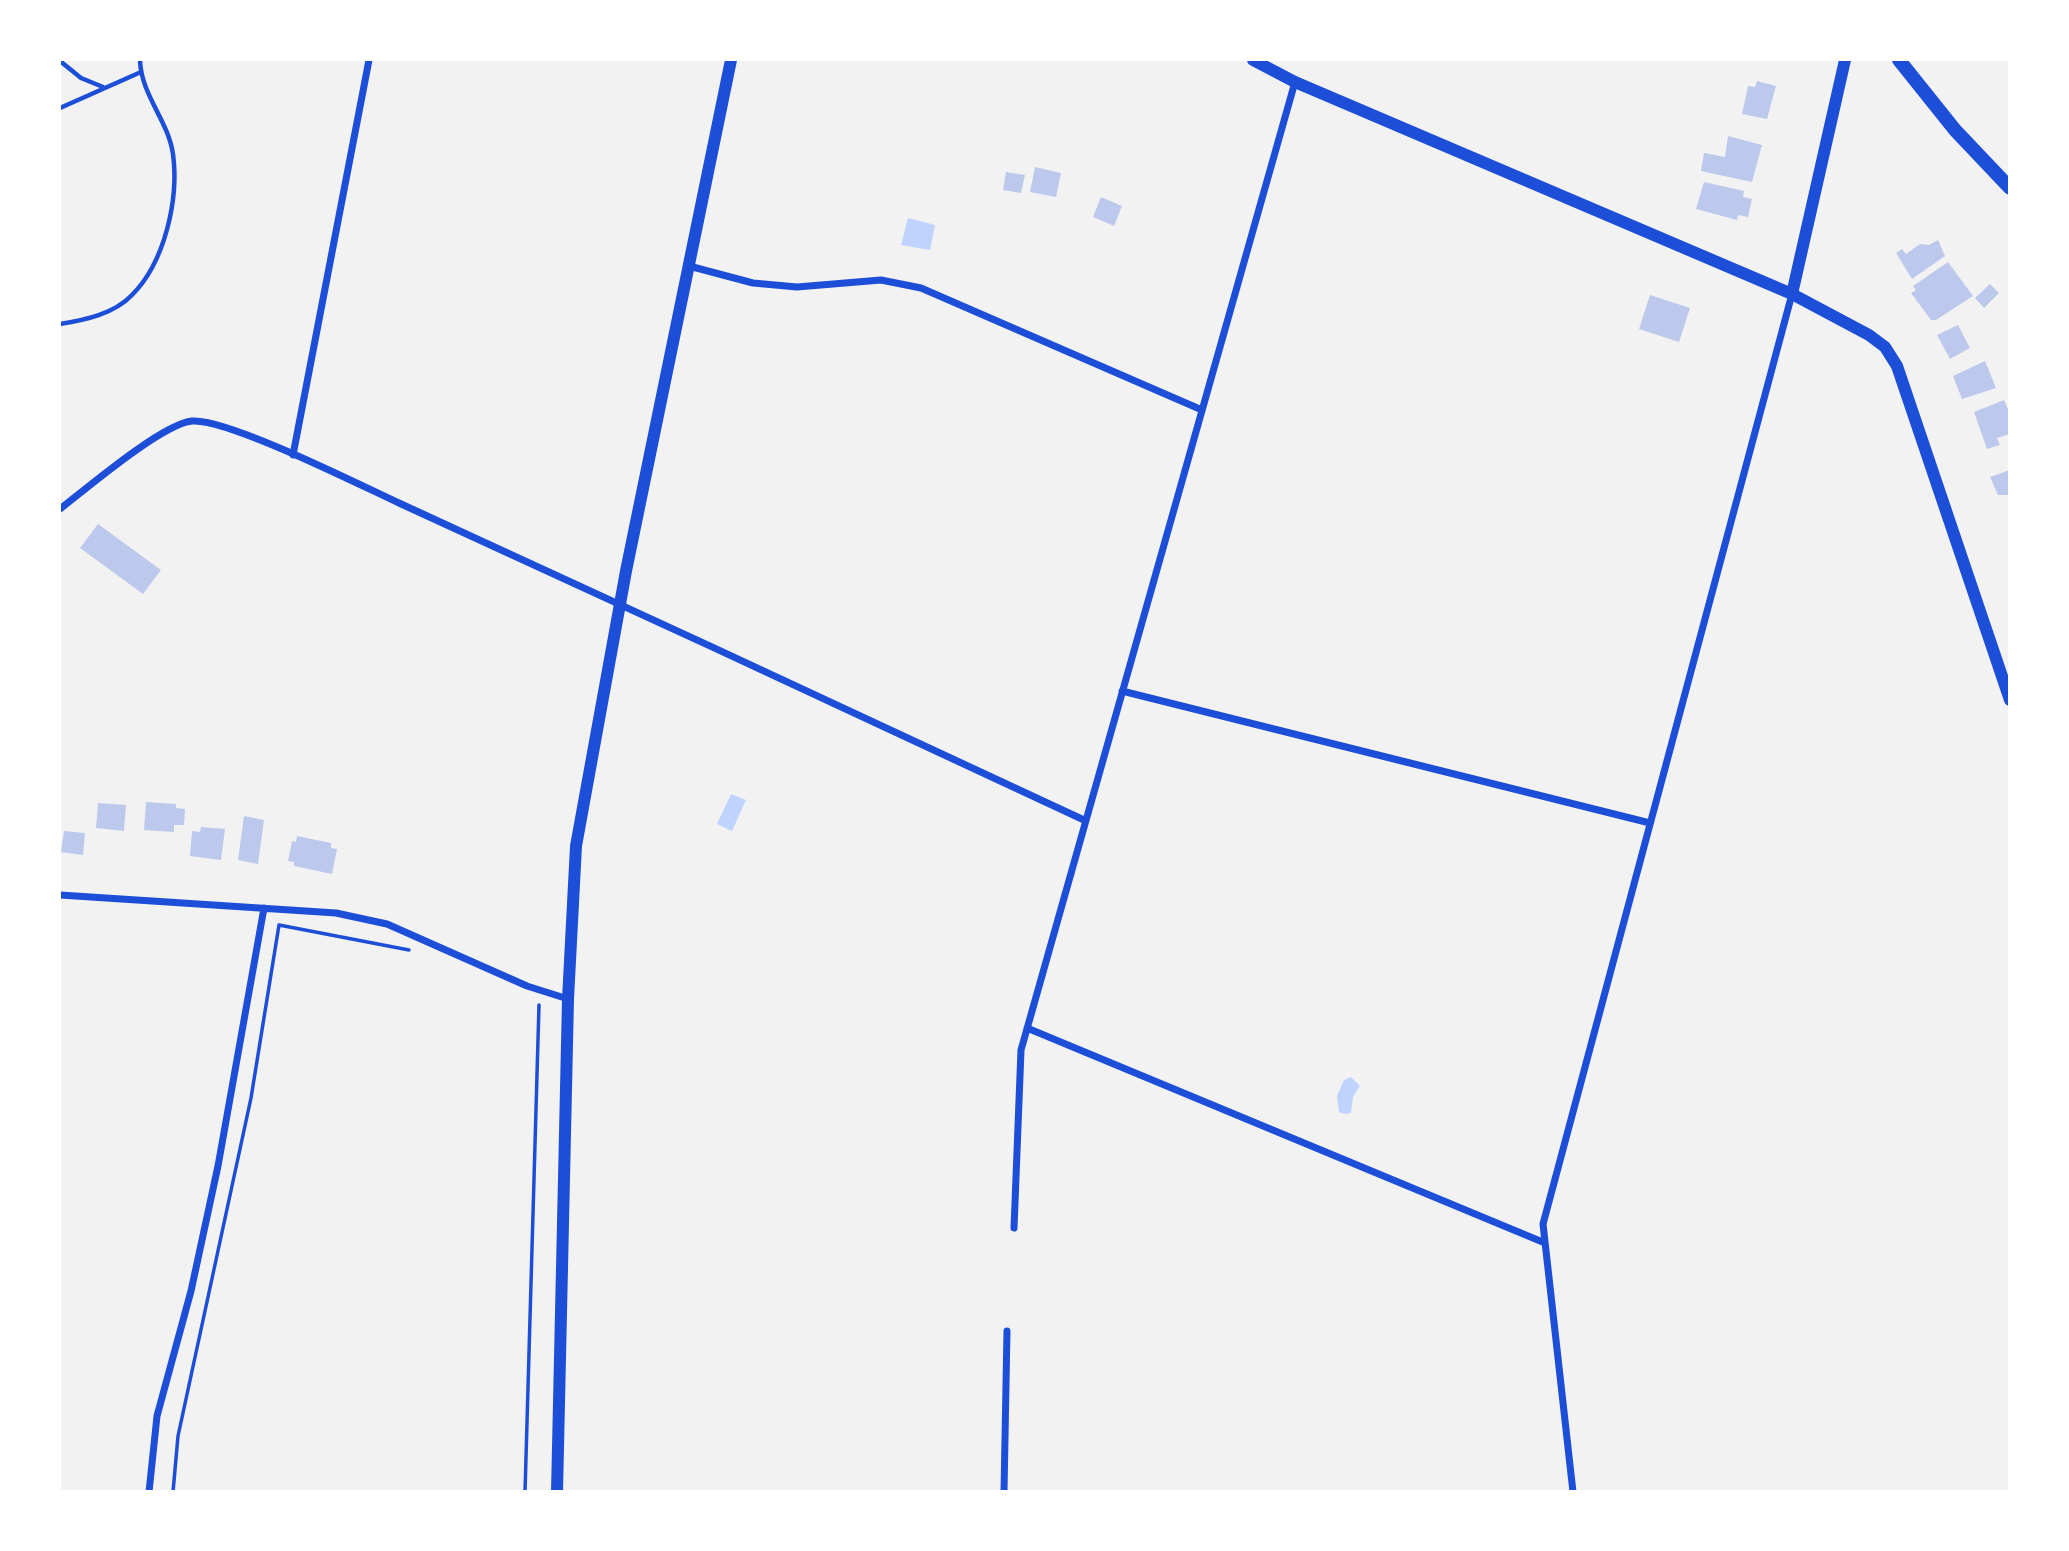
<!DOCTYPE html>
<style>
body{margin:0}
#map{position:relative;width:2069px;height:1551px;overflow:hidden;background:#f2f2f2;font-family:Figtree,sans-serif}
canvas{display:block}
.frame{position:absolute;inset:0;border:61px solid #fff;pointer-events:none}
</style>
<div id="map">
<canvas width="2069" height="1551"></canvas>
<div class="frame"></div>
</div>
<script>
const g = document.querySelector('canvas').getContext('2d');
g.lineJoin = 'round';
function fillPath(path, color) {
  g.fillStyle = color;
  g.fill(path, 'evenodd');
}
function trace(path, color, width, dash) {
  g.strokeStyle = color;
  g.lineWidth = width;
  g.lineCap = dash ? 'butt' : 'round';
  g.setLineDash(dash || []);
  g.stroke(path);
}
fillPath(new Path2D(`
 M908 218 935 225 930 250 901 245Z
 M731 794 746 800 732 831 717 824Z
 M1351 1077 1360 1086 1353 1097 1351 1113 1345 1114 1339 1112 1337 1096 1344 1080Z`), '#bfd3fe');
fillPath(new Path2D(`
 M1757 81 1776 86 1767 119 1742 114 1748 86 1755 87Z
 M1728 136 1762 145 1752 182 1701 171 1704 153 1725 157Z
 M1035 167 1061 173 1056 197 1030 192Z
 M1006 172 1025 175 1021 193 1003 190Z
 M1704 182 1744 191 1743 197 1752 199 1748 217 1738 215 1737 220 1696 209Z
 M1101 197 1122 206 1114 226 1093 217Z
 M1938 240 1945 256 1912 279 1896 253 1902 249 1906 254 1920 244 1929 245Z
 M1948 262 1973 296 1936 320H1931L1911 293 1916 290 1913 286Z
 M1990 284 1999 293 1984 308 1975 298Z
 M1650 295 1690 308 1679 342 1639 329Z
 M1958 325 1970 348 1950 359 1937 335Z
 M1985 361 1996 388 1962 399 1953 376Z
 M2004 400 2010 414V434L1997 438 2000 445 1987 449 1974 412Z
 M2010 470V495H1998L1990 477Z
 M98 524 161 570 143 594 80 548Z
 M146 802 176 804V808L185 809 184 825H174V832L144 830Z
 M98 803 126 805 124 831 96 828Z
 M244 816 264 820 258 864 238 860Z
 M201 827 225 829 221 860 190 856 192 831 200 832Z
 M64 831 85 833 83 855 61 852Z
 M297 836 331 843V848L337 849 332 874 294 866V862L288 861 292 841 296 842Z`), '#bdc9ec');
trace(new Path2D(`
 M173 1492 178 1436 251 1098 279 925 409 950
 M525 1492 539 1005`), '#1d4ed8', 3.5);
trace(new Path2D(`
 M60 61 81 78 103 87
 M60 108 141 72
 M60 324C85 320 114 314 132 295 165 262 179 199 173 154 168 120 141 95 140 60`), '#1d4ed8', 4.5);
trace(new Path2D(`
 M689 266 753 283 797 287 881 280 921 288 1202 410
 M293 455 369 60
 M60 509C87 488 162 424 192 421 227 418 360 485 399 503 628 607 856 714 1084 820
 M1122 691 1650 823
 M60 895 336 913 387 924 527 986 568 999
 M1027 1028 1545 1243
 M1014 1228 1021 1050 1295 82
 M149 1492 157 1416 191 1291 218 1166 264 908
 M1004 1492 1007 1331
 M1573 1492 1543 1224 1792 294`), '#1d4ed8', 7);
trace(new Path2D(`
 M1792 294 1869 335 1885 347 1897 366 2010 700
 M557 1492 568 999 576 846 626 571 731 60`), '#1d4ed8', 12);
trace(new Path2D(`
 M1253 60 1295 82 1792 294 1845 60`), '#1d4ed8', 12);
trace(new Path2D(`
 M1899 60 1955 130 2010 188`), '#1d4ed8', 14);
</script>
